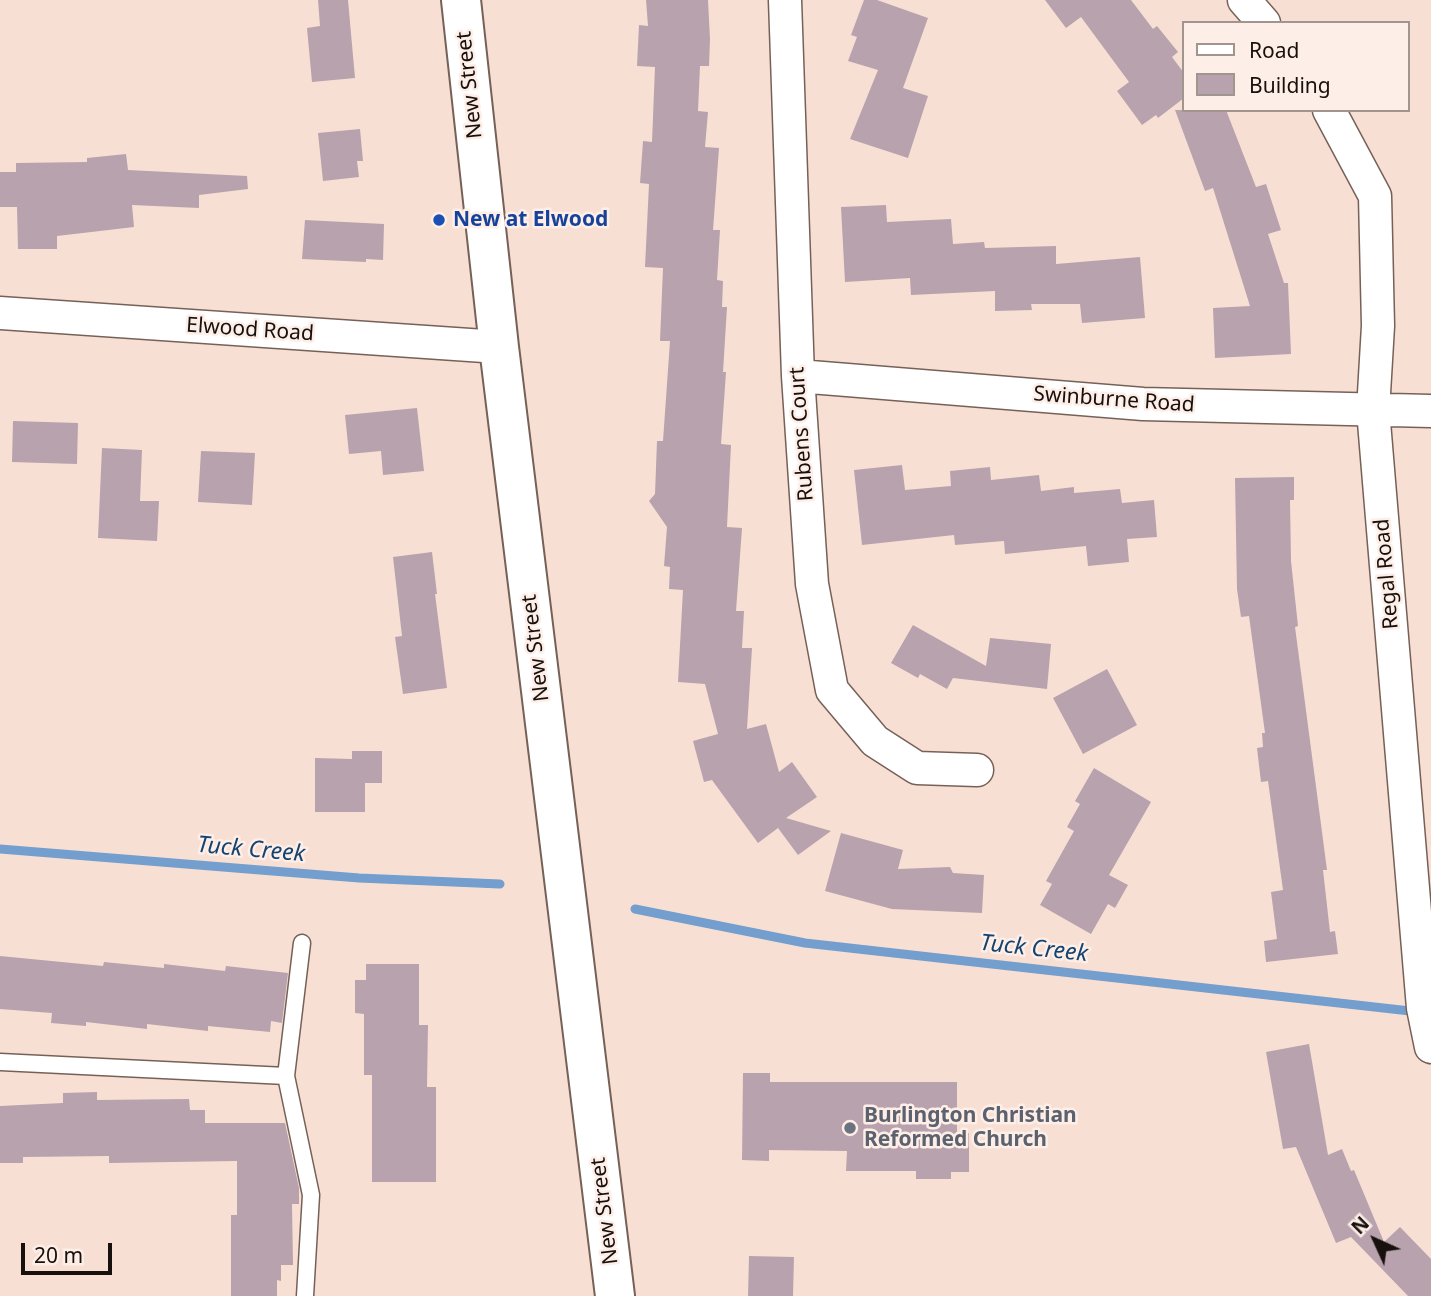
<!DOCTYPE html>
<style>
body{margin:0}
#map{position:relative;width:1431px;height:1296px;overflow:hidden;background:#f8dfd4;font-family:"Noto Sans",sans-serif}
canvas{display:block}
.legend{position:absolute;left:1182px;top:21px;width:228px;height:91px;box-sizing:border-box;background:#feeee8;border:2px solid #a29590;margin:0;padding:9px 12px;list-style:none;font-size:21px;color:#18100c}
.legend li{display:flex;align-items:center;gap:14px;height:35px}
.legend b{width:35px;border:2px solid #a29590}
.north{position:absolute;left:1340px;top:1205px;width:70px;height:70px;-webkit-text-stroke:5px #feeee8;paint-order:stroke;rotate:315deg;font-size:19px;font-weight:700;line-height:28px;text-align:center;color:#18100c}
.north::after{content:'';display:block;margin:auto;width:24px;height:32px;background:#18100c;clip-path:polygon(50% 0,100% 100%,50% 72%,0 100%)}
.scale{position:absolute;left:21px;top:1243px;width:91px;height:32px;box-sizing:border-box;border:4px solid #18100c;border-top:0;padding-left:9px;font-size:21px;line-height:24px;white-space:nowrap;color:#18100c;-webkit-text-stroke:5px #feeee8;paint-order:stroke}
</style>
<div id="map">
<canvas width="1431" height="1296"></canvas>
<ul class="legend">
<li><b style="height:9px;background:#fff"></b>Road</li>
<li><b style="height:19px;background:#b8a2ae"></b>Building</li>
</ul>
<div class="north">N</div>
<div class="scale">20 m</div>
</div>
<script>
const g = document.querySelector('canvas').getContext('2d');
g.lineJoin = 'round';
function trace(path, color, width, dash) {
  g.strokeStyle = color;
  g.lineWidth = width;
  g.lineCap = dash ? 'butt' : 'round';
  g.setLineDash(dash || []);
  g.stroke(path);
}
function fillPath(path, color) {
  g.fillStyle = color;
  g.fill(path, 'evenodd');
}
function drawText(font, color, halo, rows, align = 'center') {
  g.font = font + ' "Noto Sans",sans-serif';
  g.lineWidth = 5;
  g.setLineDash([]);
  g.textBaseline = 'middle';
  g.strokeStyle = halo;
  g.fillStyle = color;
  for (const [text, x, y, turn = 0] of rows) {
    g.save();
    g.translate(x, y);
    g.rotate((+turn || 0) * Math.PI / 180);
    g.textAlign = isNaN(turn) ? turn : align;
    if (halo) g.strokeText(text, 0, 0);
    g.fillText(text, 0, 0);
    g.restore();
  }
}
trace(new Path2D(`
 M0 849 359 878 500 884
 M635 909 805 943 1419 1012`), '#739ecd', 9);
fillPath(new Path2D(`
 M318 0H348L355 78 312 82 307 28 320 26Z
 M646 0H708L710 39 709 66H700L698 111 708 112 705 147 719 148 713 230H720L717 280 723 281 722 307H727L723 372H726L721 444 731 445 727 527 742 528 736 611H744L742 648H752L747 729 766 724 779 772 792 762 817 797 786 818 831 831 798 855 778 828 758 843 712 780 704 782 693 741 718 734 705 684 678 682 683 590 669 589 670 567 664 566 667 527 649 501 655 494 657 441H663L670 341H660L663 268 645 267 649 184 640 183 643 141 652 142 655 67 637 66 639 25 648 26Z
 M864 0H877L928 18 903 88 928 96 908 158 850 139 878 70 848 61 857 37 851 35Z
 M1045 0H1131L1153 29 1157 26 1178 52 1172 57 1184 73V98L1158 118 1156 115 1142 125 1117 91 1129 82 1081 17 1066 28Z
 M1175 110H1226L1256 187 1266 184 1281 230 1268 234 1284 283H1288L1291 354 1215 358 1213 308 1250 306 1213 188 1205 191Z
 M360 129 363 161H357L359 177 323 181 318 133Z
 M126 154 128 170 247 176 248 189 199 195V208L132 205 134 227 57 236V249H18L17 207H0V172H16V163L87 162V158Z
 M886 205 887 222 951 219 953 244 984 242 985 248 1056 246V264L1140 257 1145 318 1082 323 1080 304H1031L1032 310 995 311V291L911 295 910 278 845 282 841 207Z
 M305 220 384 224 383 260 366 259V262L302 259Z
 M417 408 424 471 383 475 381 451 349 454 345 415Z
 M13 421 78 423 77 464 12 462Z
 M102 448 142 450 140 501H159L157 541 98 538Z
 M201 451 255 453 252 505 198 502Z
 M902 465 905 490 951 486 950 471 990 467 991 480 1039 475 1041 491 1074 487V493L1120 489 1122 503 1154 500 1157 537 1127 539 1129 562 1088 566 1086 546 1005 554 1004 541 955 545 954 535 862 545 854 470Z
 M1294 477V500H1290L1291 561 1298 626 1295 627 1327 870H1323L1330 932 1335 931 1338 954 1266 962 1264 941 1277 939 1271 892 1283 890 1268 781 1261 782 1257 748 1263 747 1262 733H1265L1249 616 1241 617 1237 589 1235 478Z
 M432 552 437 594H435L447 688 403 694 395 637 402 636 393 557Z
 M913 625 986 666 990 638 1051 644 1047 689 953 678 947 689 920 674 918 678 891 663Z
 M1107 669 1137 725 1083 754 1053 698Z
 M352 751H382V783H365V812H315V758L352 759Z
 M1094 768 1151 802 1109 875 1128 885 1115 908 1108 904 1091 934 1040 905 1052 884 1046 881 1074 831 1067 827 1080 804 1075 801Z
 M841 833 903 850 898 869 950 867 953 873 984 875 982 913 892 909 825 891Z
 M0 956 103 966 104 962 164 968V964L225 971 226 966 288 973 282 1023 271 1021 270 1032 208 1026V1031L147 1024V1029L86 1022V1026L51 1023 52 1013 0 1009Z
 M366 964H419V1025H428L427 1087H436V1182H372V1075H364V1014L355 1013V980H366Z
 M1309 1044 1328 1155 1342 1149 1351 1171 1354 1170 1384 1242 1400 1227 1431 1259V1296H1408L1351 1237 1336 1243 1296 1147 1283 1149 1266 1052Z
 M743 1073H770V1082H957V1133H969V1172H951V1179H916V1171H846L847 1151 769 1150V1161L742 1160Z
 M97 1092V1100L189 1099 190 1110H205V1123H285L299 1188V1204H292L293 1265H281V1281L277 1280V1296H231V1215H237V1161L109 1163V1156L23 1157V1163H0V1106L63 1103V1093Z
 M749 1256 794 1257 793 1296H748Z`), '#b8a2ae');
const lane = new Path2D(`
 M302 943 286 1076 311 1195 305 1296
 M0 1062 286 1076`);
const street = new Path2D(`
 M785 0 798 376 812 584 832 690 875 741 917 768 977 770
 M1244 0 1264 23
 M1329 110 1375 196 1378 326 1373 410 1423 1008 1431 1047
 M0 313 499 347
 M798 376 1143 404 1431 411`);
const secondary = new Path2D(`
 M461 0 499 347 615 1296`);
trace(lane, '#766158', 19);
trace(street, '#766158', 35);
trace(secondary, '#766158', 42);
trace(lane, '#fff', 16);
trace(street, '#fff', 32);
trace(secondary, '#fff', 38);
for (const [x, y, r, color] of [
 [439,220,7,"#1a4fb4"],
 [850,1128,7,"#6b7280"]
]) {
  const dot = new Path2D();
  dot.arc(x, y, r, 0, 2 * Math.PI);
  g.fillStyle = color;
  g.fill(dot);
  trace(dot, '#feeee8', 2.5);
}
drawText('21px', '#18100c', '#feeee8', [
 ["New Street",470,85,-96],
 ["Elwood Road",250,330,4],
 ["Swinburne Road",1114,400,4],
 ["Rubens Court",802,434,-94],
 ["Regal Road",1387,574,-95],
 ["New Street",536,648,-97],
 ["New Street",605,1211,-97]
]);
drawText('bold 21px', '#164399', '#feeee8', [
 ["New at Elwood",453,220]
], 'left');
drawText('bold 21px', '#5b616d', '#feeee8', [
 ["Burlington Christian",864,1116],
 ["Reformed Church",864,1140]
], 'left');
drawText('italic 23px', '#14436f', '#feeee8', [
 ["Tuck Creek",251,850,5],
 ["Tuck Creek",1034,949,6]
]);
</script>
